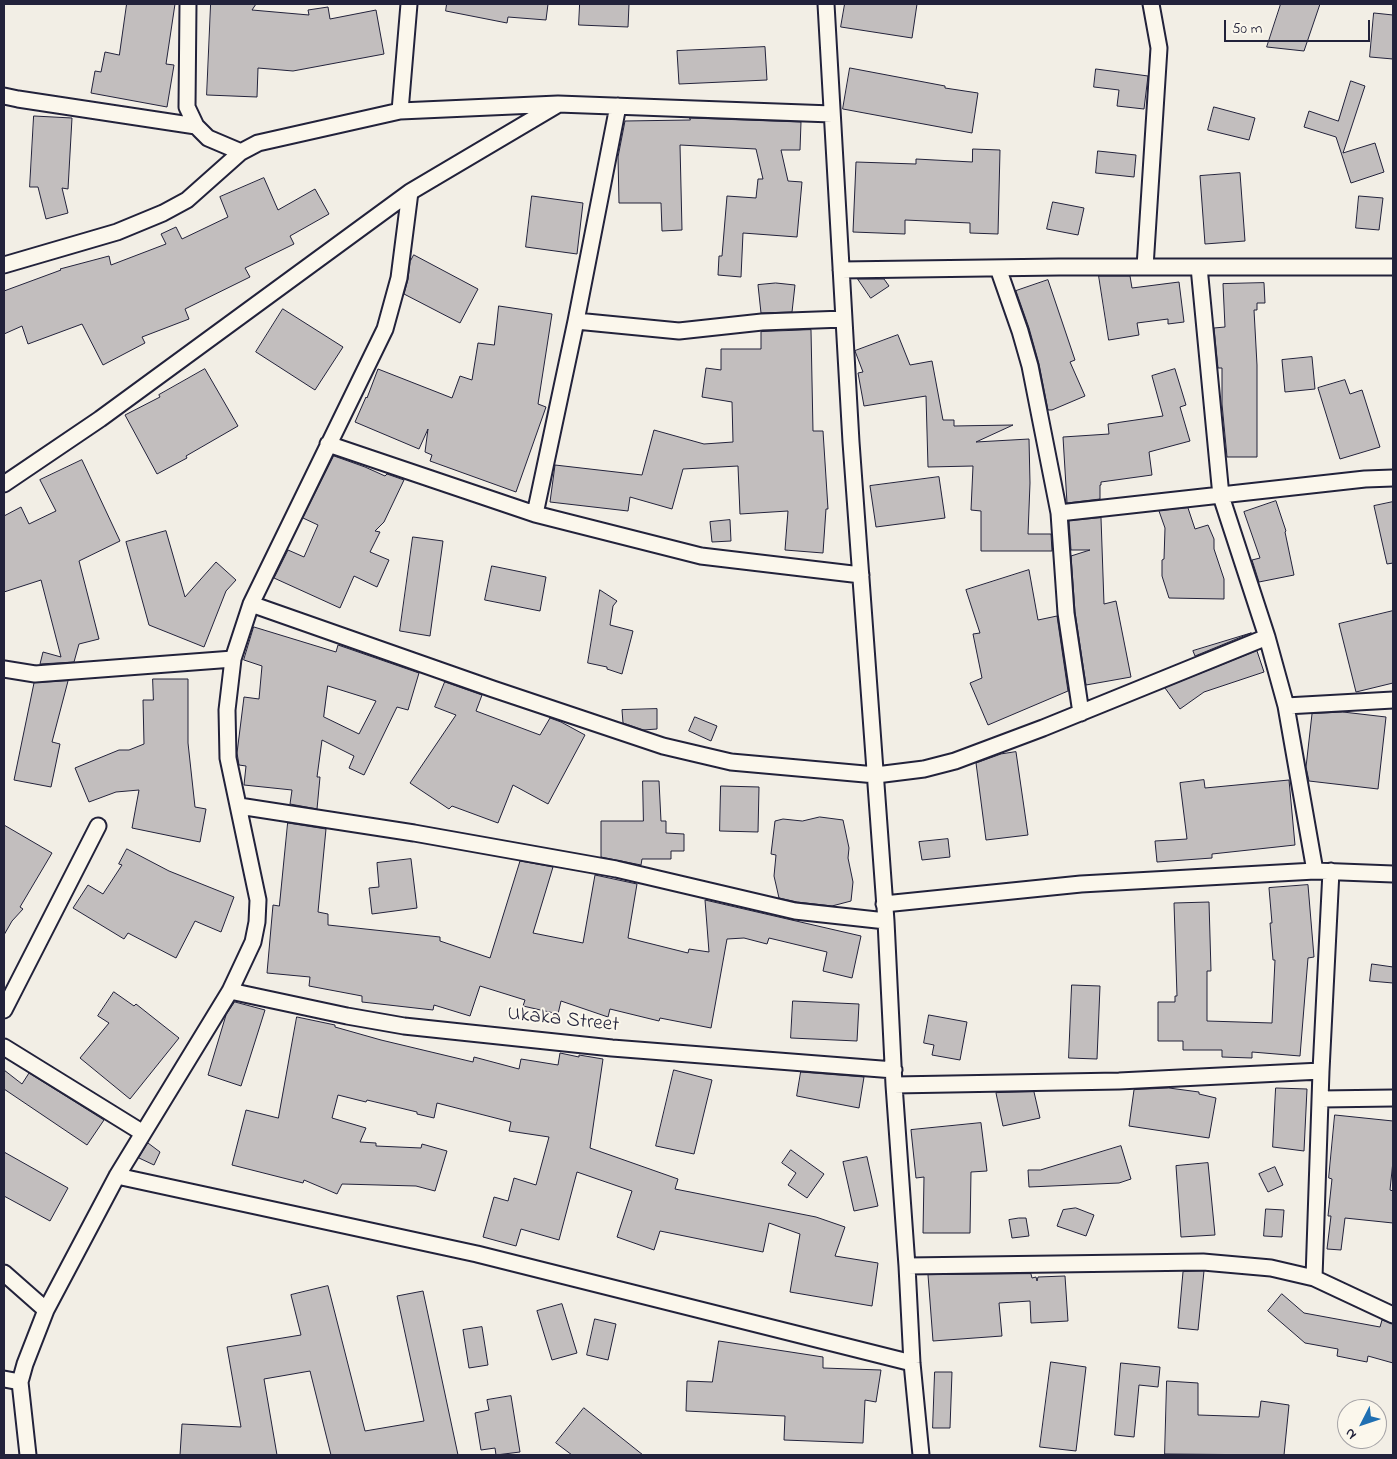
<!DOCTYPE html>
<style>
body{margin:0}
#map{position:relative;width:1397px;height:1459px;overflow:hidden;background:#f2eee5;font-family:"Indie Flower",sans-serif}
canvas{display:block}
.frame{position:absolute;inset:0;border:5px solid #22223b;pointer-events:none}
.north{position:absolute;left:1337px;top:1399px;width:50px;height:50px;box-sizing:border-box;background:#fbf7ec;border:1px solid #a4a2a5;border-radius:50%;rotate:229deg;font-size:14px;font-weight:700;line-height:20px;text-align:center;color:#22223b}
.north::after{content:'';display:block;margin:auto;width:18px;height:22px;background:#1f6fb2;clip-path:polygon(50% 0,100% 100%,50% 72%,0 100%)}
.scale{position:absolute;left:1224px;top:20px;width:146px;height:22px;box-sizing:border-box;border:2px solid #22223b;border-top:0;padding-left:6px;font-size:15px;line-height:18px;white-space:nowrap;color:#22223b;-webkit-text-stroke:4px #fbf7ec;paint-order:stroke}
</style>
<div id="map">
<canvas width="1397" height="1459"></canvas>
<div class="frame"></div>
<div class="north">N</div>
<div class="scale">50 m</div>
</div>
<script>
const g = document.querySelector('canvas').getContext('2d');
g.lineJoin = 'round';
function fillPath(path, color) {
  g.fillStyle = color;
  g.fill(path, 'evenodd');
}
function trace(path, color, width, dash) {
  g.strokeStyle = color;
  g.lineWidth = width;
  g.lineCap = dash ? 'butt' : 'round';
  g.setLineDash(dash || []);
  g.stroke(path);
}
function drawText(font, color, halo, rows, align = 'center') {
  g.font = font + ' "Indie Flower",sans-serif';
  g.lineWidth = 4;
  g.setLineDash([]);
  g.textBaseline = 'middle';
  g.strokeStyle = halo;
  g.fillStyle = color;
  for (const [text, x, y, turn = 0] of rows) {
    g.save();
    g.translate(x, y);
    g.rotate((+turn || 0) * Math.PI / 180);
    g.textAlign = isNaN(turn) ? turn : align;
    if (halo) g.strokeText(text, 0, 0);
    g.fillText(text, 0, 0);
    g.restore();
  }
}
const building = new Path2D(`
 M127 4H175L166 64 174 65 167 107 91 93 95 71 101 72 105 52 119 55Z
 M211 4H256L252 10 309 15 308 10 328 7 330 19 376 10 384 54 293 71 258 68 257 97 207 95Z
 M447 4H548L546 20 508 17 507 23 446 11Z
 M580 4H629L628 27 579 25Z
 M845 4H917L912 38 841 27Z
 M1281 4H1320L1304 51 1267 47Z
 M1374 13 1393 15V59L1370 57Z
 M765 47 767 80 679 84 677 51Z
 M850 68 945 86V88L978 93 972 133 843 109Z
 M1096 69 1148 76 1144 109 1117 106 1119 90 1094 87Z
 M1351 81 1365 86 1343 153 1375 143 1384 172 1351 183 1336 137 1304 127 1309 111 1338 121Z
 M1214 107 1255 118 1249 140 1208 130Z
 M34 116 72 118 68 189 62 188 68 213 46 219 38 187H30Z
 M690 118 801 122 800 150H781L788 181 802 182 797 237 743 233 741 277 718 275 719 256H722L727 196 756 198 758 179H763L756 149 680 145 682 230 662 231 661 203H619L618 157 625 121 690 120Z
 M973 149 1000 150 998 234 970 233V223L905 220V234L853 232 856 162 916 164V159L972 162Z
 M1098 151 1136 155 1134 177 1096 173Z
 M1240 173 1245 241 1205 244 1200 176Z
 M264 178 278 210 315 189 329 214 290 236 294 244 245 268 250 277 185 309 189 319 142 337 145 343 103 365 82 324 28 344 22 326 4 334V291L61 270 60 269 109 256 111 265 166 244 161 234 176 227 182 239 228 217 220 197Z
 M532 196 583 203 577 254 526 247Z
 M1359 196 1383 198 1379 230 1356 228Z
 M1053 202 1084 208 1078 235 1047 229Z
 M414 255 478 289 460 323 404 294 408 279 410 262Z
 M1099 276H1130L1132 288 1179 282 1184 322 1168 324V319L1137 323 1139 335 1109 340Z
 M858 279H884L889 286 871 298Z
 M1048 280 1075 360 1070 362 1085 396 1052 410H1048L1039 364 1029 328 1016 291Z
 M776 283 795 285 792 312 761 313 758 285Z
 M1264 283 1265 303H1257V310H1254L1257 365V457H1227L1222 404V368H1218L1214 328 1225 327 1223 284Z
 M499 306 552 314 538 404 546 407 516 492 430 461 432 455 425 452 428 429 419 449 355 422 366 397 367 398 378 369 452 398 460 376 472 380 478 343 494 345Z
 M283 309 343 347 315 390 256 352Z
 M811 330 813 431H823L828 509H826L823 553 785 550 788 511 740 514 738 466 683 469 672 509 630 497 628 511 550 502 555 465 642 475 654 430 704 444 733 442 732 402 702 397 706 368 721 370V349H761V332Z
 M898 335 910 365 932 361 943 420H954V426L1013 425 976 442 1029 439 1030 483 1028 534H1051L1052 551H981V511L971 510 973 466 928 467 926 396 864 406 858 373 863 372 855 351Z
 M1312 357 1315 389 1285 392 1282 360Z
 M205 369 238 426 186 456 187 458 157 474 125 415 160 397 159 395Z
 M1175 369 1186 405 1180 407 1190 441 1149 452 1152 475 1101 482V485H1100V499L1067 503 1063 437 1109 434 1108 424 1163 416 1152 376Z
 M1345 380 1350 394 1362 390 1380 447 1340 459 1318 388Z
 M334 456 365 467 385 476 387 474 404 480 384 522 375 531 380 532 370 552 389 560 377 587 354 576 340 608 274 578 288 550 304 557 318 525 303 518Z
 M82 460 120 541 79 561 99 639 79 644 74 662 40 664 43 652 61 657 41 580 4 592V516L21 507 29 524 56 511 40 480Z
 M939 477 945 518 876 527 870 486Z
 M1276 501 1286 531 1285 532 1294 575 1259 582 1252 560 1260 558 1244 512Z
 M1393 502V563L1387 564 1374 506Z
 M1188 508 1195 529 1208 525 1214 539V549L1224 579V599L1169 598 1162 576V560L1164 559 1165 528 1159 511Z
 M1101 518 1104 604 1116 601 1131 677 1086 685 1075 612 1071 556 1090 550H1071L1069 521Z
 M730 520 731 541 712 542 710 522Z
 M166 531 185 597 216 562 236 580 226 591 204 647 149 625 126 542Z
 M413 537 443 541 430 636 400 631Z
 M492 566 546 577 540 611 485 600Z
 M1029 570 1038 620 1057 616 1068 691 988 725 970 683 982 678 973 634 980 633 966 590Z
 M600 590 617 601 613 606 610 625 633 631 622 674 607 669V667L588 663Z
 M1393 611V683L1356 692 1339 624Z
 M254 627 336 652 338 645 419 673 408 710 397 707 364 775 349 768 354 756 322 740 317 777H320L317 809 290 804 292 790 244 785 246 766 239 765 237 753 244 697 259 699 262 666 244 660ZM328 686 376 701 359 734 324 717Z
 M1251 633 1195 656 1193 651Z
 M1257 651 1264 672 1204 692 1180 709 1165 688Z
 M153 679H188V743L195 807 206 809 200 842 132 828 139 790 116 792 89 802 75 768 119 750H129L144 744 143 700H153Z
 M68 681 52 742 60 744 51 787 14 780 34 683Z
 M445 682 482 695 476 711 540 735 550 718 561 722 585 735 548 804 513 785 498 823 452 806 449 809 410 783 456 715 435 707Z
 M657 709V729L643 730 623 723 622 710Z
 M1343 712 1386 717 1378 789 1309 781 1306 767 1312 714Z
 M695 717 717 726 711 741 689 731Z
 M1016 752 1028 835 986 840 976 763 1001 754Z
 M1204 780 1205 788 1289 780 1295 845 1212 854V858L1157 862 1155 841 1187 839 1180 783Z
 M643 781H659L661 821H666V833L684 834V851H671V859H642L641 865 601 857V821H643Z
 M721 786 759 787 758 832 720 831Z
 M820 817 843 820 849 848 848 858 853 882 851 901 832 906 797 902 779 898 774 876 776 855 771 854 775 821 783 819 802 821Z
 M288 823 326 829 318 912 328 914V925L440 937V941L490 958 520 861 553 867 533 933 583 943 595 875 637 884 628 938 688 953 689 949 709 952 705 900 861 936 852 978 823 971 827 952 769 938 767 944 744 938 727 939 711 1028 660 1018 659 1021 610 1009 608 1017 561 1001 558 1014 523 1006 525 1000 480 986 470 1016 434 1005 433 1010 362 1002V996L309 986 310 977 267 973 273 905 279 906Z
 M4 825 52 853 20 907 23 909 12 921 4 935Z
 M948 839 950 857 922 860 919 842Z
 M127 849 169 871 234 897 221 932 195 921 176 958 128 933 124 939 73 908 88 885 103 894 122 865 119 864Z
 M411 859 417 908 372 914 369 888 379 887 377 863Z
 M1308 885 1314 957 1308 958 1300 1056 1252 1052V1058L1222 1057V1050H1183V1041H1158V1002H1175V996H1177L1174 903 1209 902 1211 971H1207V1021L1272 1023 1275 960H1273L1270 923H1272L1269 888Z
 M1372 964 1393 967V983L1370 981Z
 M1072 985 1100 986 1097 1059 1069 1058Z
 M114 992 134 1006 136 1004 179 1038 130 1099 80 1058 109 1023 98 1016Z
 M793 1001 859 1004 857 1041 791 1038Z
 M235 1002 265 1010 241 1086 208 1075 226 1015Z
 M929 1015 967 1022 960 1060 932 1055 934 1045 924 1043Z
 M297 1017 335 1025V1027L381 1040 473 1062 474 1057 519 1069 521 1059 558 1065 560 1053 579 1057V1055L603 1059 590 1148 678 1179 675 1189 816 1217 845 1227 835 1256 878 1263 872 1306 790 1292 800 1234 769 1223 763 1252 660 1231 654 1250 617 1237 632 1191 577 1172 559 1240 521 1229 516 1246 483 1237 494 1197 508 1201 514 1178 536 1185 549 1137 509 1131 511 1122 437 1103 434 1118 417 1114V1112L367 1100 366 1102 338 1095 332 1118 366 1128 360 1142 376 1143V1146L421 1148 422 1144 447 1151 435 1191 416 1186 342 1184 337 1194 304 1180 303 1183 232 1165 246 1110 278 1118Z
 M4 1070 22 1084 29 1073 104 1120 87 1145 4 1089Z
 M674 1070 712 1080 694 1154 656 1146Z
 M801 1072 864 1077 859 1108 797 1096Z
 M1169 1088 1199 1092V1094L1216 1098 1209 1138 1129 1126 1134 1090Z
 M1276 1088 1307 1089 1304 1151 1273 1147Z
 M1034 1092 1040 1118 1003 1126 996 1093Z
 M1335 1115 1393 1121V1161L1390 1190 1393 1191V1223L1345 1218 1341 1250 1327 1249 1331 1216H1328L1332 1179 1329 1178Z
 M981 1123 987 1171 971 1172 970 1233H923L924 1177 916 1178 911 1130Z
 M148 1143 160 1152 154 1165 139 1158Z
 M1121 1146 1131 1179 1119 1183 1029 1187 1028 1170H1040Z
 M791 1150 824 1174 807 1198 788 1185 796 1173 782 1163Z
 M4 1152 68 1188 50 1221 4 1196Z
 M867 1157 878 1206 854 1211 843 1162Z
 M1208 1163 1215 1235 1181 1237 1176 1166Z
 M1275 1167 1283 1185 1268 1192 1259 1174Z
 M1076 1208 1094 1215 1086 1236 1057 1226 1063 1210Z
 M1266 1209 1284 1210 1282 1237 1264 1236Z
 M1019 1218H1026L1029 1236 1012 1238 1009 1220Z
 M1204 1271 1198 1330 1178 1328 1183 1272Z
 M1031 1274 1032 1278 1036 1277 1037 1281 1038 1277 1065 1276 1068 1321 1031 1323 1030 1301 999 1303 1002 1336 933 1341 928 1275Z
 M328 1286 365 1431 424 1421 397 1296 423 1291 458 1455H331L310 1371 264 1379 277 1455H180L182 1424 241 1427 227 1347 301 1335 291 1295Z
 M1282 1294 1304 1313 1380 1327 1382 1320 1393 1324V1363L1368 1356 1367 1362 1337 1356 1338 1349 1305 1343 1268 1311Z
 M562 1304 577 1353 552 1360 537 1311Z
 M595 1319 616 1324 608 1360 587 1355Z
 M482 1327 488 1365 469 1368 463 1330Z
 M719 1341 823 1357V1368L881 1370 876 1402 865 1400 863 1443 784 1440 785 1416 686 1411 687 1381 712 1382Z
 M1051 1362 1086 1367 1076 1451 1040 1447Z
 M1121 1363 1160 1367 1158 1387 1139 1385 1134 1437 1115 1435Z
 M935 1372H952L950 1428H933Z
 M1167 1381 1198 1383V1415L1259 1417 1261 1401 1289 1405 1284 1455 1165 1454Z
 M511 1396 520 1452 496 1455 495 1448 481 1450 475 1413 489 1410 487 1400Z
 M584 1408 643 1455H572L556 1443Z`);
fillPath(building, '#c2bebe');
trace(building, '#22223b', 1);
const street = new Path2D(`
 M188 4 187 107 196 126 208 138 241 152
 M826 4 851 442 886 921 894 1085 907 1266 912 1363 921 1455
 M4 96 18 99 196 126
 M400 111 409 4
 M4 265 117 232 163 213 187 200 241 152 258 143 400 111 558 104 832 114
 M1145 267 1159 48 1151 4
 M1199 267 1221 496 1267 637 1286 706 1315 871
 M998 268 1020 331 1030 366 1059 513 1066 613 1081 713
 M841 270 1059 267H1393
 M576 321 679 331 762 322 844 319
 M328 444 535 514 701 556 861 575
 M4 484 100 419 410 192 557 105
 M1059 513 1365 479 1393 478
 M535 514 576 321 618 106
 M251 604 493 689 663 746 731 762 876 775 924 769 955 761 1043 728 1267 637
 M4 669 35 674 233 659
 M1286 706 1393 700
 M239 806 414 833 616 869 795 911 886 921
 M884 904 1081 884 1315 871 1393 874
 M230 991 347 1016 404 1026 612 1048 894 1070
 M4 1010 98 826
 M4 1047 143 1133
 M894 1085 1119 1081 1321 1071
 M1321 1099 1393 1098
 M117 1176 477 1254 912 1363
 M907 1266 1203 1262 1271 1268 1314 1278 1393 1315
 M4 1273 46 1310
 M1314 1278 1321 1071 1331 871
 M4 1379 20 1382
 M28 1455 20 1382 25 1364 46 1310 117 1176 230 991 253 942 257 922 258 900 228 758 227 710 233 659 251 604 385 329 399 278 410 192`);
trace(street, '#22223b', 19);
trace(street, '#fbf7ec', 15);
drawText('21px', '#22223b', '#fbf7ec', [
 ["Ukaka Street",563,1021,6]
]);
</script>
